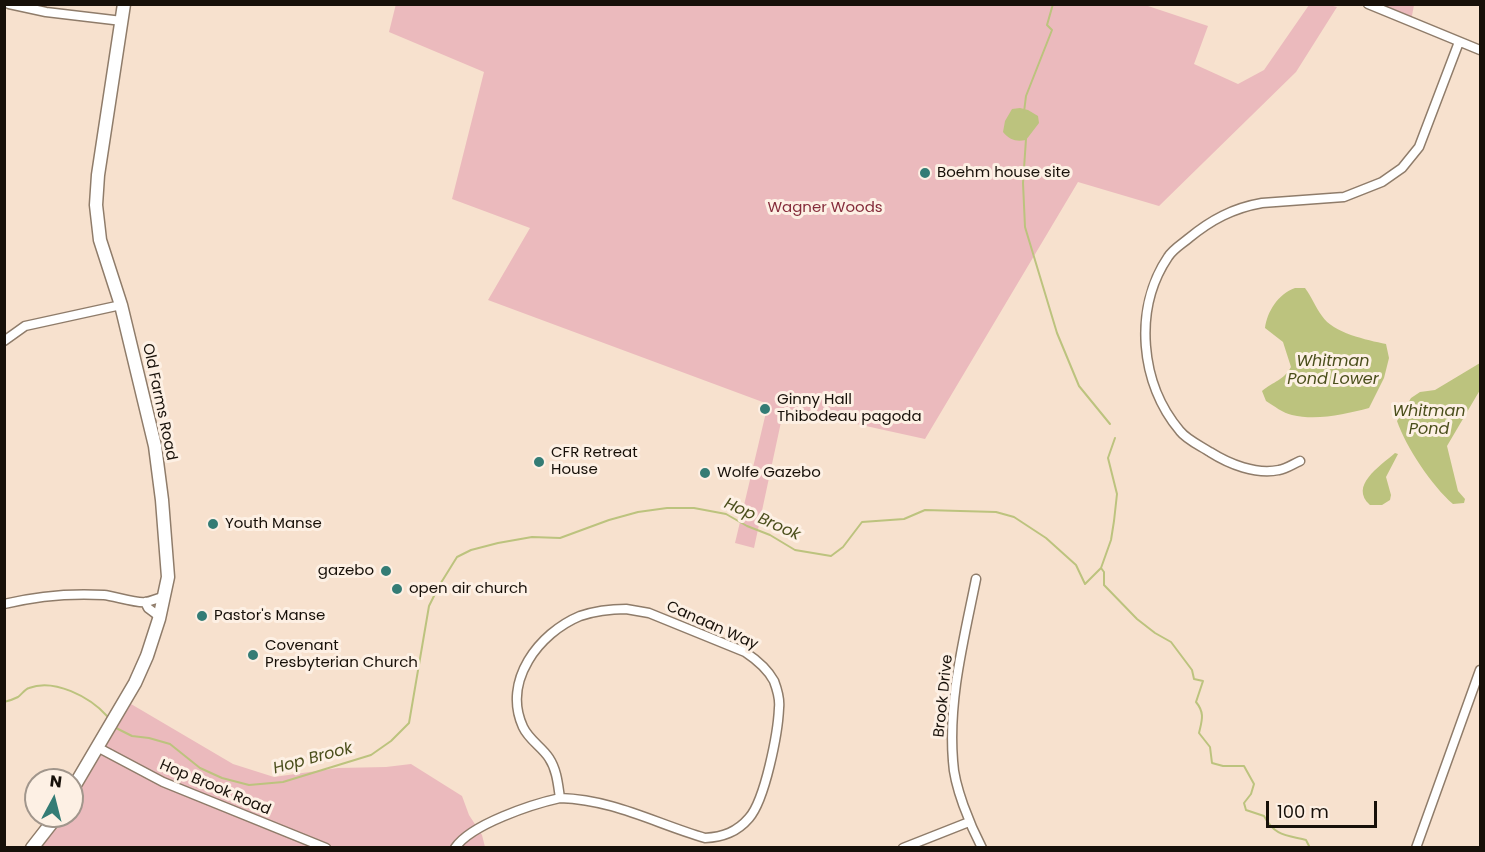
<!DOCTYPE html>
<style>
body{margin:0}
#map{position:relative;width:1485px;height:852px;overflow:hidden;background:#f7e1ce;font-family:Poppins,sans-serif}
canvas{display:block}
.frame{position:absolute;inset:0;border:6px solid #171009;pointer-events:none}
.north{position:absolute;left:24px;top:768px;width:60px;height:60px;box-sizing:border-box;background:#fdf0e4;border:2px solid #a1968c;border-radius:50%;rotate:7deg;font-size:16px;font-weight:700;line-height:24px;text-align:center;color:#171009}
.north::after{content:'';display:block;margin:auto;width:21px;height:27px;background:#347c75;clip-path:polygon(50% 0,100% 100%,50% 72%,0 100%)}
.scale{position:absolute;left:1266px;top:801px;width:111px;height:27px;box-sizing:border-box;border:3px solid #171009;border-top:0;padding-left:8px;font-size:18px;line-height:21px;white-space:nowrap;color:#171009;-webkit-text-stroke:4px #fdf0e4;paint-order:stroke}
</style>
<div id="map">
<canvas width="1485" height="852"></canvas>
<div class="frame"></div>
<div class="north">N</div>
<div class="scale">100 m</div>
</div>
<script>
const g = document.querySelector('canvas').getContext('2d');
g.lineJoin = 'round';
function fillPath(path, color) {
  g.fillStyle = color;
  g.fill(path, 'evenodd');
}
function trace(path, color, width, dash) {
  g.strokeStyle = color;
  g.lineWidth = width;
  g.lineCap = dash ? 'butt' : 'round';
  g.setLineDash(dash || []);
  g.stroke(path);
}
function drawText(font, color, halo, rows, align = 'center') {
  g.font = font + ' Poppins,sans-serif';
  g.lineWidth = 6;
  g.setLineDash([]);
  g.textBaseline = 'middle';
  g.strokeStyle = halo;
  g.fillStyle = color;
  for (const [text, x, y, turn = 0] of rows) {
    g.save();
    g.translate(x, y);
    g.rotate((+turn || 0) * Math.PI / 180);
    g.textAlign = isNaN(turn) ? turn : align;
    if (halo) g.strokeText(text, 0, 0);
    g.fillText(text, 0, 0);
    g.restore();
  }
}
fillPath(new Path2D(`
 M396 4 1145 5 1208 26 1194 64 1238 84 1264 70 1309 5H1329L1337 7 1296 72 1159 206 1078 182 925 439 784 408 754 548 735 543 768 404 488 300 530 228 452 199 484 72 389 32Z
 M1366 5H1414L1411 21Z
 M131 704 233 764 274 777 338 768 386 767 411 764 462 796 469 815 482 835 485 847 41 848 65 816H72V804Z`), '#ebbabd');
fillPath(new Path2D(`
 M1020 108 1028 110 1038 116 1039 123 1026 140C1016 142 1010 140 1003 132L1005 121 1012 109Z
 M1295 288H1305C1312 297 1315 307 1322 316 1333 333 1367 340 1386 344L1389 358 1384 378 1369 408C1346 414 1317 421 1292 415 1283 413 1274 406 1266 401L1262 391C1274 381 1283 381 1291 367L1283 342 1265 328C1267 312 1278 294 1295 288Z
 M1480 363V390L1447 446 1458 491 1465 499 1464 503 1453 504C1432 486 1406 447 1397 421L1411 398 1420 392 1435 390Z
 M1395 453 1398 454 1386 477 1391 495 1390 500 1382 505H1370C1349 486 1379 467 1395 453Z`), '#bcc37e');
trace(new Path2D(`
 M1024 112 1026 96 1052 30 1047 25 1053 4
 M1026 139 1023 183 1025 227 1057 333 1079 386 1110 424
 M1101 568 1111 540 1114 521 1117 494 1108 458 1115 438
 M4 702C9 701 14 699 18 697 22 694 25 689 29 688 54 678 90 697 107 716
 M116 728 132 736 149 738 170 744 200 768 222 778 249 785 283 782 371 755 391 741 409 723 429 606 439 586 457 557 471 550 498 543 532 537 560 538 609 520 638 512 667 508H694L726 514 747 526 770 535 795 550 831 556 843 547 862 522 904 519 925 510 996 512 1014 517 1046 538 1076 565 1085 584 1101 568 1104 572V585L1137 619 1155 633 1171 642 1192 670 1194 679 1203 681 1196 702C1205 713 1202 720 1199 733L1210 747 1212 763 1223 766H1244L1254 784 1251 794 1244 803 1246 810 1264 816C1275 836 1285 835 1306 840L1310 848`), '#bcc37e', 2);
const street = new Path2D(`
 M9 4 46 12 122 21
 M1368 4 1480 50
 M4 341 25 326 121 305
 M1300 461C1293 464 1286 469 1279 470 1256 475 1229 464 1210 452 1201 446 1187 440 1180 431 1140 384 1133 309 1168 257 1173 249 1182 244 1189 238 1211 220 1233 208 1262 203L1344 197 1382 182 1402 168 1419 147 1459 42
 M976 579C964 639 948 700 953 761 954 786 970 825 982 848
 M145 602 148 608 160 617
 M4 604C37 596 70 593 104 595 114 596 138 604 146 602 152 601 157 598 164 597
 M626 609 649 613 745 652C757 660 767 668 774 681 777 689 780 700 779 708 778 733 765 800 749 818 737 832 723 837 705 838 654 823 615 800 560 798 558 785 557 770 549 758 542 747 529 740 523 727 502 681 539 633 580 616 595 611 610 609 626 609Z
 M97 747 163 782 326 848
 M455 848C471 824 533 804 560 798
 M903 848 969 822
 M1416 848 1480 670`);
const secondary = new Path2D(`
 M72 790 135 683 147 656 159 619 168 577 162 500 155 446 121 305 100 240 96 205 98 175 124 4
 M32 848 57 816`);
trace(street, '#8f7c6a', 11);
trace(secondary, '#8f7c6a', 15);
trace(street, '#fff', 8);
trace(secondary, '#fff', 12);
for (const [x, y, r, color] of [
 [925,173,6,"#347c75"],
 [765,409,6,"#347c75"],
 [539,462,6,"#347c75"],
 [705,473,6,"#347c75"],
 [213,524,6,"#347c75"],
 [386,571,6,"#347c75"],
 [397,589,6,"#347c75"],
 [202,616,6,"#347c75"],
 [253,655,6,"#347c75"]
]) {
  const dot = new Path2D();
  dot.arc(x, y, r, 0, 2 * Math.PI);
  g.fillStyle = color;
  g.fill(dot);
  trace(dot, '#fdf0e4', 2);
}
drawText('15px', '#171009', '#fdf0e4', [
 ["Boehm house site",937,173],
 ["Ginny Hall",777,400],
 ["Thibodeau pagoda",777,417],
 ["CFR Retreat",551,453],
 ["House",551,470],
 ["Wolfe Gazebo",717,473],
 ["Youth Manse",225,524],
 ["gazebo",374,571,"right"],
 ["open air church",409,589],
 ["Pastor's Manse",214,616],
 ["Covenant",265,646],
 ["Presbyterian Church",265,663]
], 'left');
drawText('15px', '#852c3b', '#fdf0e4', [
 ["Wagner Woods",825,208]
]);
drawText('15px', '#171009', '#fdf0e4', [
 ["Old Farms Road",159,402,78],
 ["Canaan Way",712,626,24],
 ["Brook Drive",944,696,-84],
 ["Hop Brook Road",215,788,23]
]);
drawText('italic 16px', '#4a4e1b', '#fdf0e4', [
 ["Whitman",1333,362],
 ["Pond Lower",1333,380],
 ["Whitman",1429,412],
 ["Pond",1429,430],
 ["Hop Brook",762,520,24],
 ["Hop Brook",313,759,-15]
]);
</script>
